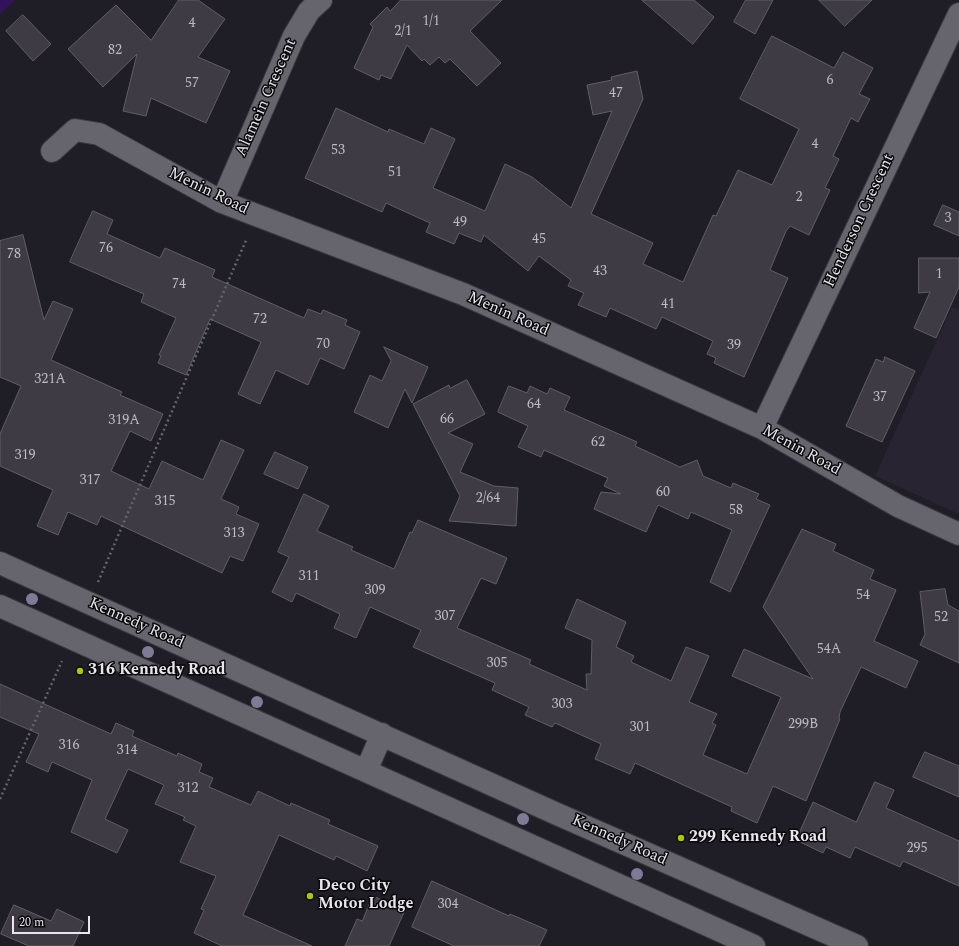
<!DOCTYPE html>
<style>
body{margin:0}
#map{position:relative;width:959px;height:946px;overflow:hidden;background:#1f1d25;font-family:Spectral,serif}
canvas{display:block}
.scale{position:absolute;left:12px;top:916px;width:78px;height:18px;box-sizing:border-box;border:2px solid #e8e6ec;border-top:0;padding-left:5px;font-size:12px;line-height:14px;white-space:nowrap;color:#e8e6ec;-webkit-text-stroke:3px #09080b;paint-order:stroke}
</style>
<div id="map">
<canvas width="959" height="946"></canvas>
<div class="scale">20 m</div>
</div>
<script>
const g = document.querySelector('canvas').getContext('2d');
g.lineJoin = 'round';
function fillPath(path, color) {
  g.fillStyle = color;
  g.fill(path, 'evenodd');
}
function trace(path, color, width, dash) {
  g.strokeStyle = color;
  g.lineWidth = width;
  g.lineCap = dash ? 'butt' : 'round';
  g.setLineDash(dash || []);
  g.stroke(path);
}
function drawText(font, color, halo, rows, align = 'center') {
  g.font = font + ' Spectral,serif';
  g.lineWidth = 3;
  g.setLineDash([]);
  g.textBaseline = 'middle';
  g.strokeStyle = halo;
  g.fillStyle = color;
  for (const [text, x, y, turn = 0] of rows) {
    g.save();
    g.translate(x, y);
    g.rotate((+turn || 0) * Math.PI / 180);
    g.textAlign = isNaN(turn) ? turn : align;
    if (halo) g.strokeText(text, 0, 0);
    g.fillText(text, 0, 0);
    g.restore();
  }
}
fillPath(new Path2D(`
 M952 307 959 310V514L875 476Z`), '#282432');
fillPath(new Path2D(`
 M0 0H15L0 14Z`), '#33135c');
const building = new Path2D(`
 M179 0H198L225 19 198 57 230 71 206 123 151 98 146 116 123 111 137 54 103 87 68 49 116 5 151 40Z
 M401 0H502L470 31 501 63 477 86 450 59 445 63 439 57 430 65 424 59 422 61 407 45 391 79 381 75 379 80 354 68 373 27 370 24 387 7 390 11Z
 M642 0H694L714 17 693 44Z
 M746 0H773L755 34 734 22Z
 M819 0H872L845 26Z
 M23 15 51 44 33 61 6 31Z
 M772 36 834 68 843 52 873 68 859 94 870 99 858 122 851 118 833 156 839 159 825 188 830 190 809 235 790 226 786 231 770 270 788 278 744 377 714 363 716 358 707 354 713 341 662 317 656 329 610 308 606 317 578 305 584 293 568 286 571 280 539 256 528 271 484 235 481 242 459 233 454 244 426 232 430 223 386 203 382 212 305 178 336 108 388 132 389 129 424 144 431 128 455 139 433 188 485 211 505 164 532 177 571 208 612 111 593 115 587 85 612 80 611 77 637 71 643 99 591 214 653 243 643 264 683 282 713 215 716 216 738 170 772 185 799 129 740 99Z
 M943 205 959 212V236L934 225Z
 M93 211 113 220 107 234 160 258 165 248 215 270 212 277 304 318 308 309 321 314 323 310 347 320 345 325 360 332 344 369 320 358 308 385 276 370 260 404 238 394 261 342 210 319 186 375 158 363 161 356 159 355 176 318 141 302 144 294 70 262Z
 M23 235 44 320 53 301 73 309 51 360 122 392 120 395 163 414 151 441 130 431 111 471 149 489 162 461 203 480 221 440 244 450 221 499 239 507 236 514 259 524 243 561 230 556 222 573 101 516 97 525 68 512 58 535 37 526 53 490 0 466V434L21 386 0 377V241Z
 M919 258H959V287L936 338 914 328 930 292 919 293Z
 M384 347 428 367 412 403 405 389 388 428 354 412 370 375 382 381 391 361Z
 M885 357 915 371 882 442 846 426 876 359 883 362Z
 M467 380 485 414 448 433 473 444 460 472 494 486 518 488 516 526 449 521 460 496 413 404 449 385 450 388Z
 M509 386 527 393 530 386 547 394 550 388 570 397 564 410 637 442 635 446 680 467 697 460 703 476 731 488 733 483 759 494 756 499 770 505 730 592 710 582 732 530 691 512 688 519 658 505 646 532 594 509 601 492 621 494 604 486 608 478 544 450 541 457 518 447 528 426 498 412Z
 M275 452 308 467 298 489 264 474Z
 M304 494 329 506 317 531 353 547 351 550 394 569 410 532 412 533 418 520 507 558 496 584 481 578 457 628 531 660 529 664 587 690 586 674H591L592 640 565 628 577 599 626 622 616 647 634 656 631 662 671 681 686 647 709 656 689 702 717 714 712 723 716 725 703 755 747 774 781 697 732 676 744 649 813 679 763 607 802 529 836 544 833 551 874 570 870 579 896 590 874 641 918 661 906 688 861 667 840 712 839 719H840L806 801 773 786 757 823 731 811 732 807 635 763 630 774 595 759 601 744 555 723 552 727 525 715 529 707 492 690 495 683 413 647 421 630 370 607 356 638 334 628 340 614 296 593 292 602 272 592 289 557 278 552Z
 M945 589 948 605 959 611V663L920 645 925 634 920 592Z
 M0 684 111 734 116 723 134 731 132 736 177 756 178 753 202 764 199 772 213 778 209 787 251 805 258 791 290 806 291 803 330 820 328 824 378 846 367 871 336 856 334 860 279 835 243 915 312 946H222L194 933 204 910 201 909 216 876 180 862 196 826 183 820 185 817 155 804 164 785 128 769 105 819 128 830 117 853 71 832 92 780 52 762 48 772 26 762 39 734 0 717Z
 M925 752 959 766V797L913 777Z
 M875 782 894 790 886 808 959 841V886L903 861 900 867 855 847 850 858 826 847 823 853 796 840 813 802 856 822Z
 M432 881 509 916 510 914 547 930 539 946H454L412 927Z
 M373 896 405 910 389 946H345L357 919 362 921Z
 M14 905 51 921 57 909 84 922 73 946H29L1 934Z`);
fillPath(building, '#3e3b44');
trace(building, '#605e67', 1);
const minor = new Path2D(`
 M52 151 75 130 99 134 222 202 463 294 762 428 898 506 959 534
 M222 202 294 36 309 11 321 0
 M762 428 959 14`);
const secondary = new Path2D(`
 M0 563 557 814 857 946
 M0 606 754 946
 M366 771 382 734`);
trace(minor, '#3a383f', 24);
trace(secondary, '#3a383f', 24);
trace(new Path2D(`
 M98 582 247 238
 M0 799 62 661`), '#67656c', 2.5, [2, 3]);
trace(minor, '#66646d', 22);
trace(secondary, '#66646d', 22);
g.fillStyle = '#817a96';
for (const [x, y] of [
 [32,599],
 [148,652],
 [257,702],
 [523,819],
 [637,874]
]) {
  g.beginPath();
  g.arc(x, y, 6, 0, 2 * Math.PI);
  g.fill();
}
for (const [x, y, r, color] of [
 [80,671,4,"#afc508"],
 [681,838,4,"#afc508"],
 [310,896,4,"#afc508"]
]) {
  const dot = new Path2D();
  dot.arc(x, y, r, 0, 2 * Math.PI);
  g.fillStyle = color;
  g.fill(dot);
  trace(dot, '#09080b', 1.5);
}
drawText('14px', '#bebbc2', null, [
 ["1/1",431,22],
 ["4",192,24],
 ["2/1",403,32],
 ["82",115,51],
 ["6",830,81],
 ["57",192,84],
 ["47",616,94],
 ["4",815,145],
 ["53",338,151],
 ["51",395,173],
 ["2",799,198],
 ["3",948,219],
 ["49",460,223],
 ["45",539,240],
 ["76",106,249],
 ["78",14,255],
 ["43",600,272],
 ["1",939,275],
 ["74",179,285],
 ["41",668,305],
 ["72",260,320],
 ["70",323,345],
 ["39",734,346],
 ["321A",50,380],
 ["37",880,398],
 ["64",534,405],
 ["66",447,420],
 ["319A",124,421],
 ["62",598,443],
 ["319",25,456],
 ["317",90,481],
 ["60",663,493],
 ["2/64",488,499],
 ["315",165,502],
 ["58",736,511],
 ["313",234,534],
 ["311",309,577],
 ["309",375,591],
 ["54",863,596],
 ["307",445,617],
 ["52",941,618],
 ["54A",829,650],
 ["305",497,664],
 ["303",562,705],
 ["299B",803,725],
 ["301",640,728],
 ["316",69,746],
 ["314",127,751],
 ["312",188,789],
 ["295",917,849],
 ["304",448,905]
]);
drawText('16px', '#e8e6ec', '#09080b', [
 ["Alamein Crescent",267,98,-66],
 ["Menin Road",208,192,26],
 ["Henderson Crescent",860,221,-65],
 ["Menin Road",508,315,24],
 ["Menin Road",801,451,29],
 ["Kennedy Road",136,624,24],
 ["Kennedy Road",619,841,24]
]);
drawText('bold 16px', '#e8e6ec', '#09080b', [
 ["316 Kennedy Road",88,671],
 ["299 Kennedy Road",689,838],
 ["Deco City",318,887],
 ["Motor Lodge",318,905]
], 'left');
</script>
